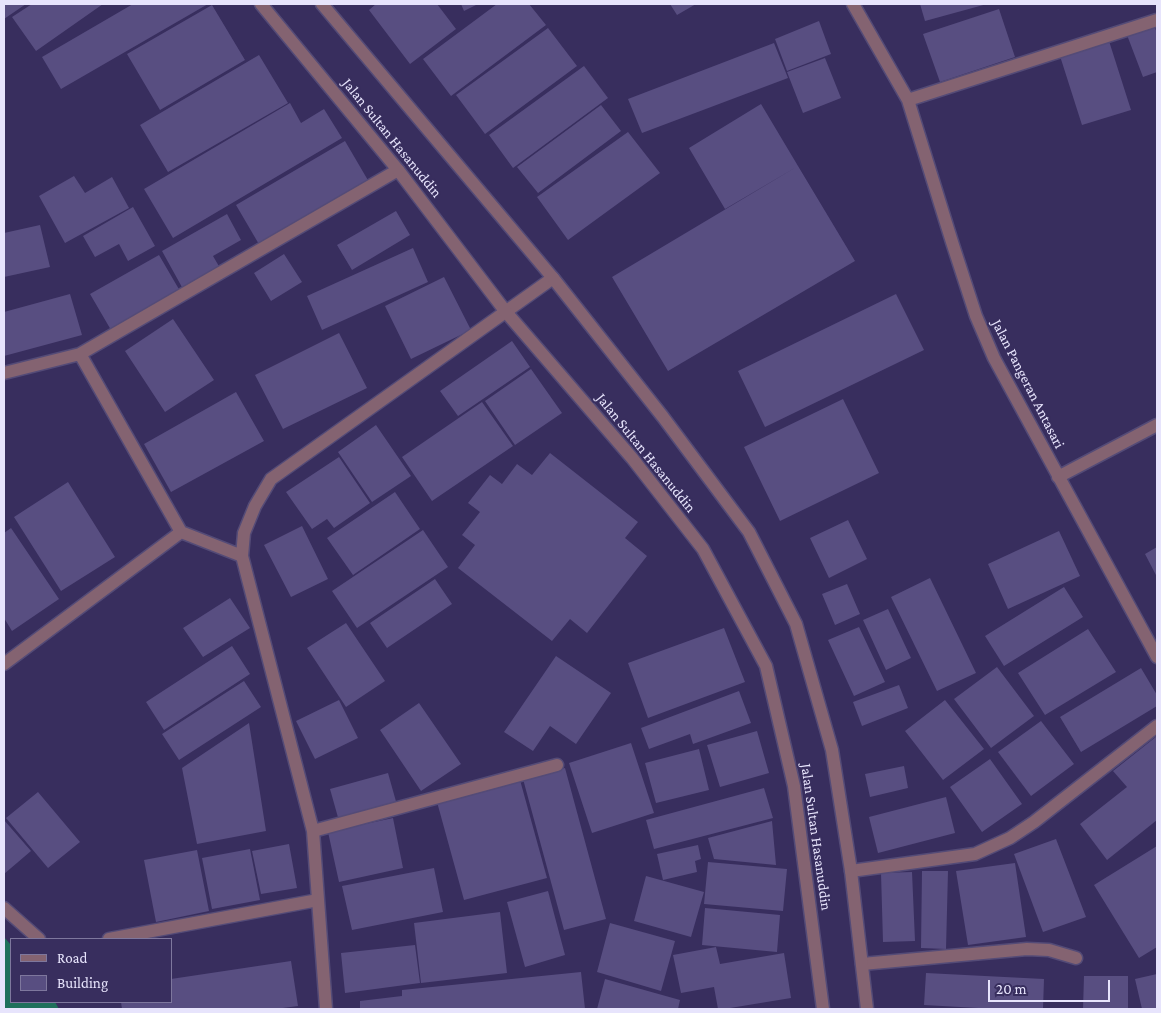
<!DOCTYPE html>
<style>
body{margin:0}
#map{position:relative;width:1161px;height:1013px;overflow:hidden;background:#382e5e;font-family:"Crimson Pro",serif}
canvas{display:block}
.frame{position:absolute;inset:0;border:5px solid #e7e4fc;pointer-events:none}
.legend{position:absolute;left:10px;top:938px;width:162px;height:65px;box-sizing:border-box;background:#382e5e;border:1px solid #7e779d;margin:0;padding:6px 9px;list-style:none;font-size:15px;color:#e7e4fc}
.legend li{display:flex;align-items:center;gap:10px;height:25px}
.legend b{width:25px;border:1px solid #7e779d}
.scale{position:absolute;left:988px;top:980px;width:122px;height:22px;box-sizing:border-box;border:2px solid #e7e4fc;border-top:0;padding-left:6px;font-size:15px;line-height:18px;white-space:nowrap;color:#e7e4fc;-webkit-text-stroke:4px #382e5e;paint-order:stroke}
</style>
<div id="map">
<canvas width="1161" height="1013"></canvas>
<div class="frame"></div>
<ul class="legend">
<li><b style="height:6px;background:#846371"></b>Road</li>
<li><b style="height:14px;background:#584e81"></b>Building</li>
</ul>
<div class="scale">20 m</div>
</div>
<script>
const g = document.querySelector('canvas').getContext('2d');
g.lineJoin = 'round';
function fillPath(path, color) {
  g.fillStyle = color;
  g.fill(path, 'evenodd');
}
function trace(path, color, width, dash) {
  g.strokeStyle = color;
  g.lineWidth = width;
  g.lineCap = dash ? 'butt' : 'round';
  g.setLineDash(dash || []);
  g.stroke(path);
}
function drawText(font, color, halo, rows, align = 'center') {
  g.font = font + ' "Crimson Pro",serif';
  g.lineWidth = 4;
  g.setLineDash([]);
  g.textBaseline = 'middle';
  g.strokeStyle = halo;
  g.fillStyle = color;
  for (const [text, x, y, turn = 0] of rows) {
    g.save();
    g.translate(x, y);
    g.rotate((+turn || 0) * Math.PI / 180);
    g.textAlign = isNaN(turn) ? turn : align;
    if (halo) g.strokeText(text, 0, 0);
    g.fillText(text, 0, 0);
    g.restore();
  }
}
fillPath(new Path2D(`
 M4 937 11 945V1002H55L59 1009H4Z`), '#1f705b');
fillPath(new Path2D(`
 M4 4H26L4 19Z
 M32 4H103L36 51 12 17Z
 M133 4H208L61 89 42 57Z
 M376 4H437L456 29 410 64 369 10Z
 M461 4H478L464 11Z
 M497 4H529L546 25 451 96 423 59Z
 M670 4H696L677 15Z
 M920 4H987L925 21Z
 M212 5 245 60 160 110 127 54Z
 M999 9 1015 57 940 82 923 34Z
 M819 21 831 54 787 71 775 39Z
 M1154 25 1157 33V72L1143 77 1127 35Z
 M548 28 577 66 485 134 456 95Z
 M1109 41 1131 110 1082 125 1060 56Z
 M774 43 788 78 642 133 628 99Z
 M259 55 288 103 168 172 140 125Z
 M825 58 841 98 803 113 787 72Z
 M584 66 608 98 513 168 489 135Z
 M290 103 301 123 324 109 342 138 173 238 144 189Z
 M761 104 798 166 725 209 689 148Z
 M601 105 621 131 538 193 517 167Z
 M628 132 660 173 568 240 537 197Z
 M345 141 369 182 260 246 236 205Z
 M798 166 855 261 668 371 612 277Z
 M74 176 85 193 112 177 129 208 65 243 39 196Z
 M133 207 155 246 128 261 119 244 95 257 83 236Z
 M396 211 410 235 352 270 337 245Z
 M227 214 241 240 213 256 220 268 183 289 162 251Z
 M40 225 50 267 4 277V233Z
 M413 248 428 282 322 330 307 296Z
 M284 254 302 282 271 301 254 273Z
 M159 255 180 291 111 330 90 294Z
 M444 277 471 330 411 359 385 306Z
 M70 294 82 335 4 356V312Z
 M896 294 924 350 765 427 738 371Z
 M173 319 214 380 165 412 125 351Z
 M339 333 367 388 283 429 255 375Z
 M512 341 530 367 458 416 440 391Z
 M531 369 562 413 515 445 485 401Z
 M236 392 264 441 171 492 144 444Z
 M843 399 879 473 780 521 744 447Z
 M482 402 513 446 432 501 402 457Z
 M376 425 411 476 372 502 338 452Z
 M550 453 638 522 625 538 647 556 587 633 570 619 552 641 458 568 475 545 462 535 480 512 468 503 490 475 502 484 517 464 532 475Z
 M339 457 370 503 334 528 327 519 312 529 286 492Z
 M68 482 115 557 61 591 14 517Z
 M395 492 420 529 353 575 327 538Z
 M848 520 867 559 829 578 810 538Z
 M302 526 328 579 291 597 264 545Z
 M11 528 59 599 12 631 4 618V533Z
 M423 530 448 567 357 628 332 591Z
 M1059 531 1080 576 1008 609 988 564Z
 M1157 547V577L1145 554Z
 M930 578 976 673 937 691 891 597Z
 M435 579 452 604 387 648 370 623Z
 M847 584 860 614 835 625 822 594Z
 M1064 587 1083 617 1004 666 985 636Z
 M230 598 250 628 203 657 183 628Z
 M888 609 911 658 886 670 863 620Z
 M346 623 385 681 346 707 307 648Z
 M859 627 885 682 854 696 828 640Z
 M724 628 745 682 648 718 628 663Z
 M1088 629 1116 672 1045 715 1018 673Z
 M232 646 250 674 164 730 146 702Z
 M556 656 611 693 576 744 550 726 533 751 504 732Z
 M997 667 1034 716 991 748 954 699Z
 M1141 668 1157 695V706L1081 752 1060 717Z
 M244 681 261 707 179 760 162 734Z
 M899 685 908 708 862 726 853 702Z
 M739 691 751 723 693 744 690 734 649 749 641 728Z
 M339 700 358 738 315 759 296 721Z
 M945 700 984 749 943 780 905 731Z
 M419 703 461 764 421 791 380 730Z
 M1041 721 1074 764 1031 796 998 752Z
 M249 723 266 831 197 844 182 768Z
 M757 731 769 773 720 787 707 745Z
 M1157 736V820L1107 860 1080 824 1127 787 1113 771Z
 M631 743 654 813 592 833 569 763Z
 M699 749 709 790 656 803 645 763Z
 M990 759 1022 804 982 832 950 787Z
 M904 766 908 788 870 797 865 774Z
 M565 768 606 919 564 930 523 779Z
 M388 773 397 805 339 821 330 789Z
 M520 780 547 878 464 900 437 802Z
 M764 788 773 818 654 849 646 820Z
 M38 792 80 842 48 868 6 818Z
 M946 797 955 833 878 853 869 817Z
 M393 818 403 868 339 882 328 832Z
 M4 820 31 851 4 874Z
 M772 821 776 865 714 859 708 838Z
 M1056 839 1086 917 1043 932 1014 854Z
 M289 844 297 888 261 894 252 851Z
 M698 845 701 859 695 861 697 872 663 880 657 854Z
 M1157 846V947L1139 958 1094 885Z
 M250 849 260 900 212 909 202 858Z
 M197 850 209 911 156 922 144 860Z
 M708 862 787 869 783 911 704 904Z
 M1015 863 1026 937 968 945 956 871Z
 M434 868 443 912 352 930 342 886Z
 M922 871H948L946 949 921 948Z
 M912 872 915 941 883 942 881 873Z
 M646 876 704 892 691 937 634 921Z
 M548 891 565 955 525 967 507 902Z
 M705 908 780 915 777 952 702 945Z
 M500 912 507 973 421 983 414 923Z
 M610 923 675 941 661 991 597 972Z
 M415 945 420 983 345 993 341 953Z
 M716 947 720 964 784 953 791 998 724 1009H718L714 987 681 993 673 955Z
 M291 961 298 1006 275 1009H122L121 1002H171V979Z
 M581 972 585 1009H360V1001L402 996V990Z
 M926 973 1044 979 1043 1009H996L924 1005Z
 M1157 974V1009H1142L1135 979Z
 M1084 976H1128V1009H1083Z
 M605 979 680 1000 678 1009H597Z`), '#584e81');
const minor = new Path2D(`
 M853 4 908 100 952 242 976 316 994 358 1157 657
 M908 100 1157 20
 M80 354 181 532 242 556
 M4 373 80 354 398 170
 M1058 477 1157 425
 M4 664 181 532
 M313 831 557 765
 M851 871 975 854 1010 838 1034 822 1157 726
 M4 908 39 939
 M109 939 318 900
 M862 964 1027 949 1049 950 1076 958
 M326 1009 313 831 242 556 244 533 255 506 271 479 553 278`);
const tertiary = new Path2D(`
 M261 4 398 170 506 312 632 458 703 549 766 666 794 786 823 1009
 M322 4 553 278 663 417 749 532 796 624 832 750 851 871 867 1009`);
trace(minor, '#544b77', 15);
trace(tertiary, '#544b77', 15);
trace(minor, '#846371', 12);
trace(tertiary, '#846371', 12);
drawText('15px', '#e7e4fc', '#382e5e', [
 ["Jalan Sultan Hasanuddin",392,138,51],
 ["Jalan Pangeran Antasari",1028,384,63],
 ["Jalan Sultan Hasanuddin",646,453,51],
 ["Jalan Sultan Hasanuddin",816,837,82]
]);
</script>
